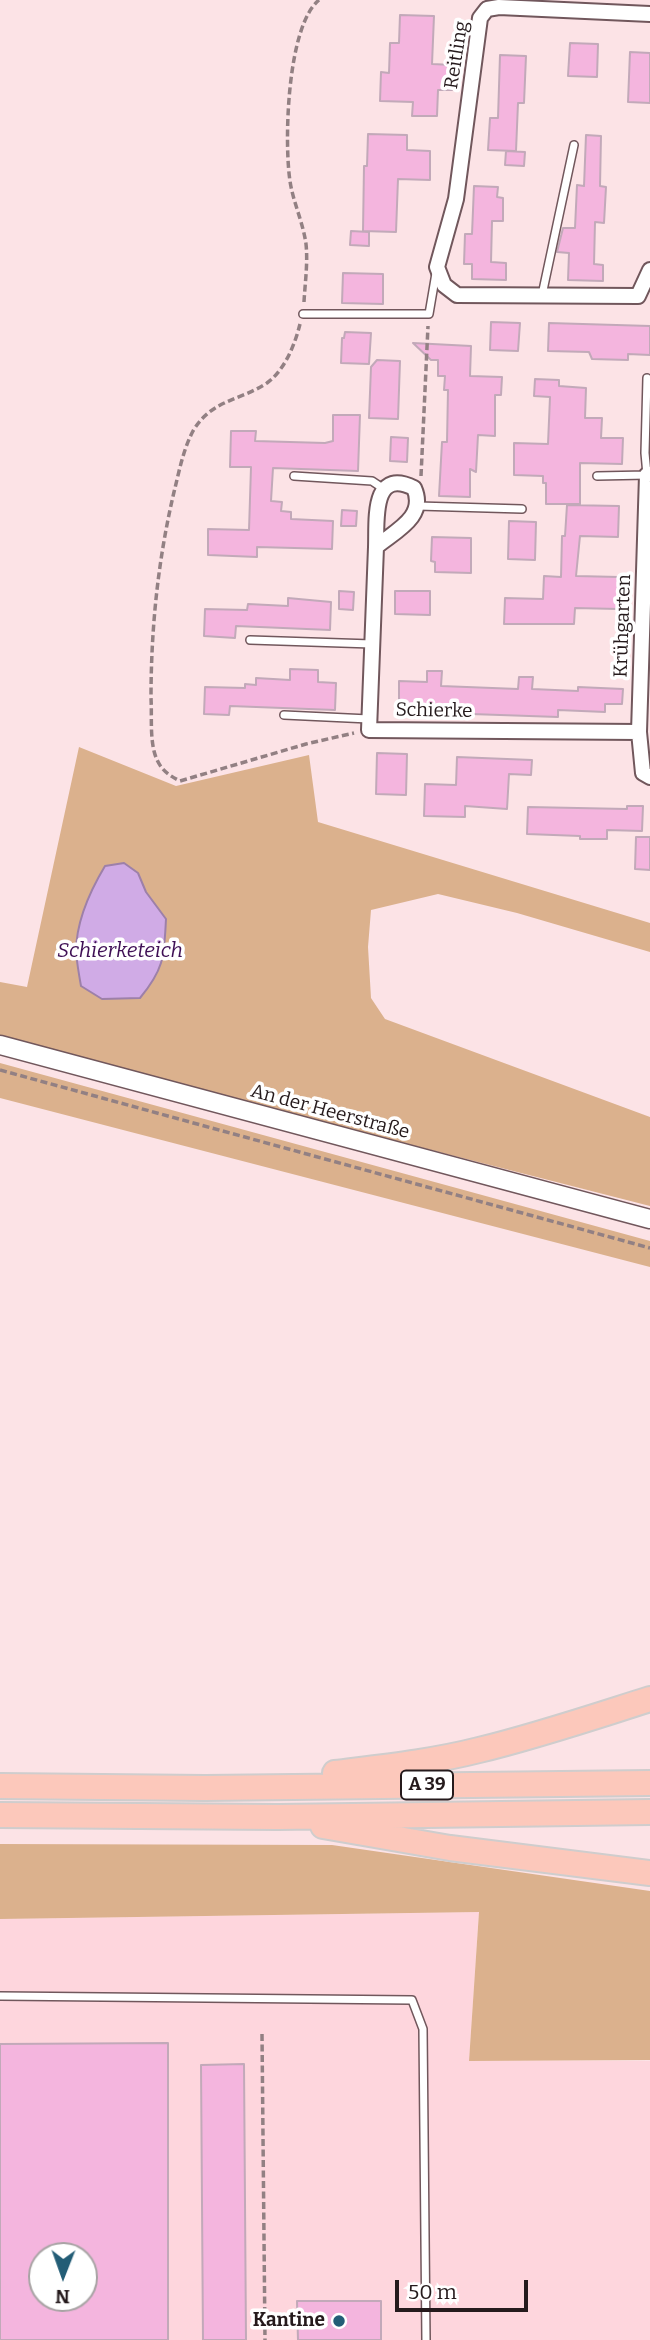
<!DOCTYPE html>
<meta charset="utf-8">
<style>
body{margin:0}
#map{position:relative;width:650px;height:2340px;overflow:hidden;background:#fce3e6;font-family:Bitter,serif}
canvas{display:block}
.north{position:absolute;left:28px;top:2242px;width:70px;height:70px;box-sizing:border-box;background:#fff;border:2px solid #a8a3a4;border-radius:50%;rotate:181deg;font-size:19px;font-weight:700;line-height:28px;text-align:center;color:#251a1c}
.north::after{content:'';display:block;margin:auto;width:24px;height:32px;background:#235d76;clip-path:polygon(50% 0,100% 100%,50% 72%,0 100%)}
.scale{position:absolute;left:395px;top:2280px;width:133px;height:32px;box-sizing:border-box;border:4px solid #251a1c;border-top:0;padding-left:9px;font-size:21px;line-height:24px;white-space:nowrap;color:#251a1c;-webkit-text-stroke:5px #fff;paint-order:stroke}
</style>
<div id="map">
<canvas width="650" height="2340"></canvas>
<div class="north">N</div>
<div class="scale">50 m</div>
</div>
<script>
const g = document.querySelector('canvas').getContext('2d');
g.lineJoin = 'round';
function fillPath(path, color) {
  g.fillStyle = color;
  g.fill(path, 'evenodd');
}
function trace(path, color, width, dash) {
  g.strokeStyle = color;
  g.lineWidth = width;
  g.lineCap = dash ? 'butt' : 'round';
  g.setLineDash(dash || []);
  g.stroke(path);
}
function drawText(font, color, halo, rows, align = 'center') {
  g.font = font + ' Bitter,serif';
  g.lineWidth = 7;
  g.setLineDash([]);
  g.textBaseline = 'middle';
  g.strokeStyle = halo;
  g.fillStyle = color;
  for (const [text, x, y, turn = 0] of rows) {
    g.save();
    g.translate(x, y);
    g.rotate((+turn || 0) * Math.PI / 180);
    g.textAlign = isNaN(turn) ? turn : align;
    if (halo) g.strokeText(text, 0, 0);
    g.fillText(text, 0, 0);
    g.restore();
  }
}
fillPath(new Path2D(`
 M479 1912 469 2061H650V2340H0V1919ZM42 2256H84V2298H42Z`), '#fed6dd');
fillPath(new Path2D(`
 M79 747 176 786 309 755 318 822 650 923V952L517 913 438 894 371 910 368 947 371 998 385 1019 650 1117V1206L224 1097 0 1036V982L27 987Z
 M0 1063 650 1241V1267L0 1098Z
 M0 1844 332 1845 650 1891V2060L469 2061 479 1912 0 1919Z`), '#dbb18d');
const water = new Path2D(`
 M124 863 138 873 146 892 166 919C164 955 165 968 140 998L102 999 81 986C79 975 77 963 76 952 76 922 90 891 105 866Z`);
fillPath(water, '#d0abe6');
trace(water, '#9d80a9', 2);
const building = new Path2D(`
 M400 15 434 16 432 64 453 65 452 90H438L437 116H412L413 102 380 101 381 72 389 73 390 43H399Z
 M570 43 598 44 597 77 568 76Z
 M630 52 650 53V103L628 102Z
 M500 55 526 56 524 103H518L516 151 488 150 490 118H498Z
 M368 134 407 135V150L430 151V180L398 179 396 232 363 231 364 166H367Z
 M586 135 601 136 600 186 606 187 604 223 595 222 594 264 603 265V281L568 280 569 253 557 252 563 228H575L577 185 584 186Z
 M506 151 525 152 524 166 505 165Z
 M474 186 498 187 497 197 503 198V221H492L491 262 506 263V280L472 279V264H464L465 234H472Z
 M351 231 369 232V246L350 245Z
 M343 273 383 274V304L342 303Z
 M491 322 520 323 518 351 490 350Z
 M549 323 650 326V355L628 354V360L592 359 589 352 548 351Z
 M345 332 371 333 369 364 341 363 342 338H344Z
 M413 343 471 346 470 376 502 377 501 395H495V436L478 435 476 472 470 469V497L439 496 442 442H447L448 390H444L445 376H438V360H431Z
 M377 360 400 361 398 419 369 418 371 367Z
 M535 379 559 380V386L586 388 585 418H602L601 438H623L622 464 580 463V504H546V483H543V476L514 475V443L548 444 550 397 534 396Z
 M333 415H360L358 471 273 468 271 501 282 502 281 511 291 512V519L333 521 332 549 257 547V557L208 555V529L249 530 251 467H230L231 431H256L255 441 325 443 333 441Z
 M391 437 408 438 407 462 390 461Z
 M567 505 619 506 618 537 580 536 576 576 619 577 618 609 575 608 574 624H504L505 598 543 599 544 576 561 577 562 536H565Z
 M342 510 357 511 356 526H341Z
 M509 521 536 522 535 560 508 559Z
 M432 537 471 538V573L435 572V562L431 561Z
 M339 591 354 592 353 610 339 609Z
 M395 591H430V615L395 614Z
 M288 598 331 602 330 630 236 626 235 638 204 636 205 609 247 610 248 604 288 606Z
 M290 669 318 670V682L336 683 335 710 230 706 229 715 204 714 205 687 245 688V684L256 685V678L290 680Z
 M427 671H442L441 686 518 689 519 677H533L532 689 578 691V687L623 689 622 704H605V712L558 710V717L442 713V705L399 704V681L427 682Z
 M377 753 407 754 406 795 376 794Z
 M457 757 532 760 531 775 509 774 507 809 465 806V817L424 816 425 784 456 785Z
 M627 806H643L642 831 607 830V839H580V836L527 834 528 807 627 809Z
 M636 837H650V870L635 869Z
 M168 2043V2340H0V2044ZM42 2256H84V2298H42Z
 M244 2064 246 2340H203L201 2065Z
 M297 2301H381V2340H298Z`);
fillPath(building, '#f4b5de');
trace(building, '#c2a9b9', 2);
const service = new Path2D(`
 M542 295 574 145
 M303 314H429L436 273
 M294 476 372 481 384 489
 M597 476 647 475 645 453 647 378
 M418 506 522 509
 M250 640 372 644
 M284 715 369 719
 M0 1996 412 2000 423 2029 426 2340`);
const minor = new Path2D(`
 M650 14 499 7 487 9 480 18 456 199 437 267 444 285 457 295 638 296 650 270
 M650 474 647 475 639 732 643 773 650 777
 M376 547C377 521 371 467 414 488 427 517 395 531 376 547L369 730 639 732`);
const tertiary = new Path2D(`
 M0 1045 650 1219`);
const motorway = new Path2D(`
 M335 1773C383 1767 432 1762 479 1750 537 1736 593 1717 650 1699
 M0 1786 205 1788 650 1783
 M0 1815 278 1817 650 1812
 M323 1826 450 1848 650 1873`);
trace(service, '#71575c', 10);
trace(minor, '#71575c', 18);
trace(tertiary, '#71575c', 21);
trace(motorway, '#cfcdcd', 28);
trace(new Path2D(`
 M304 302C305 283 308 263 306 244 303 222 293 202 290 181 284 142 287 26 319 0
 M300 324C295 344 285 370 267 383 240 401 212 399 193 431 183 450 179 472 174 492 158 560 151 628 151 698 152 715 150 734 154 751 158 767 166 774 180 781L306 744 354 733
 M421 476 428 326
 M0 1070 650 1248
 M262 2034 265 2340`), '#928083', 3.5, [7, 3.5]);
trace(service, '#fff', 7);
trace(minor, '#fff', 14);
trace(tertiary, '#fff', 18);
trace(motorway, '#fcc8bb', 24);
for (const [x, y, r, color] of [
 [339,2321,7,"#235d76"]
]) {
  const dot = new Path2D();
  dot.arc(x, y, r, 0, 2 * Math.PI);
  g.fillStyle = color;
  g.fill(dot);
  trace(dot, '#fff', 2.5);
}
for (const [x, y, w] of [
 [427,1785,52]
]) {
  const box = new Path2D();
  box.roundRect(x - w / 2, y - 14.5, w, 29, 5);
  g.fillStyle = '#fff';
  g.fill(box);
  trace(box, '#251a1c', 2);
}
drawText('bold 18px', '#251a1c', null, [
 ["A 39",427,1785]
]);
drawText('19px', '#251a1c', '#fff', [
 ["Reitling",457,55,-81],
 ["Krühgarten",623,626,-88],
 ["Schierke",434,711,1],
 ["An der Heerstraße",330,1112,15]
]);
drawText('bold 19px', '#251a1c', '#fff', [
 ["Kantine",325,2321]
], 'right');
drawText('italic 21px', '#3f1055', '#fff', [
 ["Schierketeich",120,951]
]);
</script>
